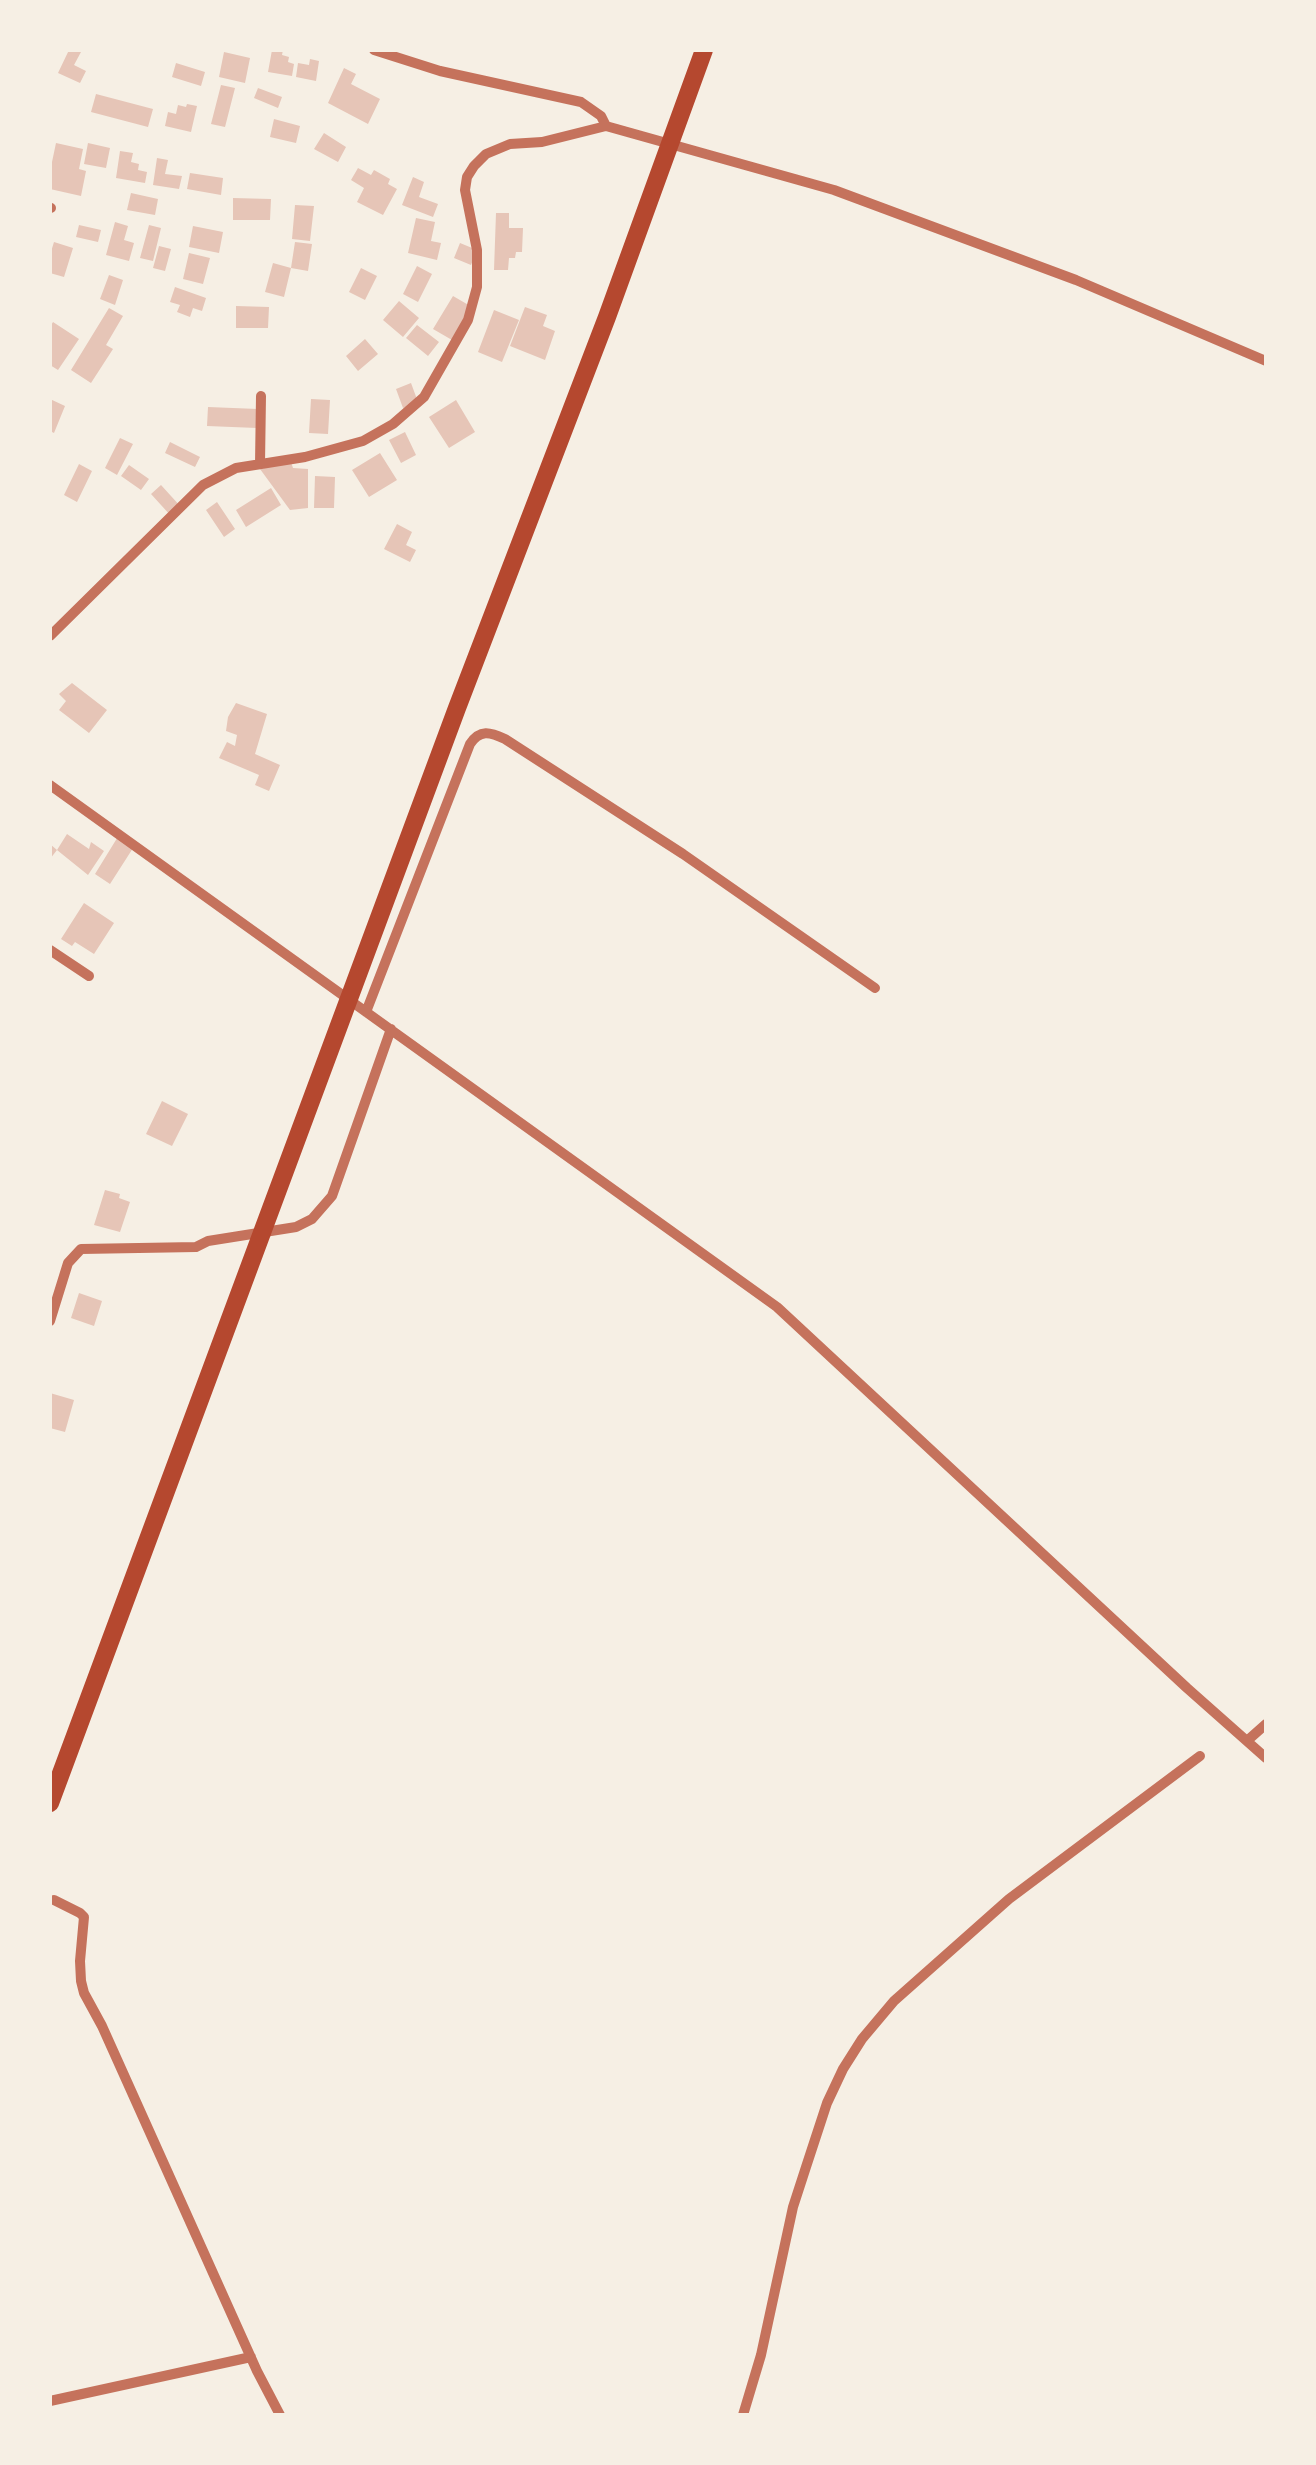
<!DOCTYPE html>
<style>
body{margin:0}
#map{position:relative;width:1316px;height:2465px;overflow:hidden;background:#f6efe4;font-family:"Nunito Sans",sans-serif}
canvas{display:block}
.frame{position:absolute;inset:0;border:52px solid #f6efe4;pointer-events:none}
</style>
<div id="map">
<canvas width="1316" height="2465"></canvas>
<div class="frame"></div>
</div>
<script>
const g = document.querySelector('canvas').getContext('2d');
g.lineJoin = 'round';
function fillPath(path, color) {
  g.fillStyle = color;
  g.fill(path, 'evenodd');
}
function trace(path, color, width, dash) {
  g.strokeStyle = color;
  g.lineWidth = width;
  g.lineCap = dash ? 'butt' : 'round';
  g.setLineDash(dash || []);
  g.stroke(path);
}
fillPath(new Path2D(`
 M69 50 81 52 74 65 86 71 80 83 58 73Z
 M272 50H283L282 55 289 57 288 62 294 64 292 76 268 72Z
 M224 52 250 58 245 83 219 77Z
 M310 59 319 61 316 81 296 77 298 63 309 65Z
 M176 63 205 72 201 86 172 77Z
 M344 68 356 74 351 84 380 99 368 124 328 103Z
 M221 85 235 88 225 127 211 124Z
 M258 88 282 97 278 108 254 98Z
 M96 94 153 109 148 127 91 112Z
 M187 104 197 106 191 132 165 126 168 112 176 114 178 105 186 107Z
 M274 119 300 126 296 143 270 137Z
 M324 133 346 147 338 162 314 149Z
 M56 143 83 149 79 169 86 171 81 196 50 189V161L52 162Z
 M88 143 110 148 106 168 84 164Z
 M120 151 133 153 131 162 139 164 138 170 147 172 145 183 116 178Z
 M157 158 168 160 165 174 182 176 179 189 153 185Z
 M358 168 371 175 374 170 390 179 388 184 397 189 383 215 357 202 364 188 351 180Z
 M190 173 223 178 221 195 187 189Z
 M413 177 424 182 419 197 438 204 433 217 402 205Z
 M131 193 158 199 155 215 127 210Z
 M233 198 271 199 270 220H233Z
 M295 205 314 206 310 241 292 239Z
 M496 213H509V228H523L522 252H516L515 258H509L508 270H494Z
 M416 218 435 222 431 241 441 243 437 260 408 253Z
 M115 222 128 226 124 240 134 243 129 261 106 255Z
 M79 225 101 230 98 242 76 237Z
 M149 225 161 228 153 261 140 258Z
 M193 226 223 232 219 253 189 247Z
 M54 242 73 248 64 277 50 273V255Z
 M295 242 312 244 308 271 291 268Z
 M460 243 477 250 471 265 454 258Z
 M159 246 171 249 165 271 153 268Z
 M189 253 210 258 203 284 183 279Z
 M273 263 291 268 284 297 265 292Z
 M417 266 432 274 418 302 403 294Z
 M361 268 377 276 365 300 349 292Z
 M109 275 123 280 115 305 100 299Z
 M175 287 206 298 202 311 193 308 190 317 177 312 180 305 170 302Z
 M453 296 472 307 452 340 433 329Z
 M399 301 419 318 403 337 383 320Z
 M236 306 269 307 268 328H236Z
 M525 307 547 315 543 326 555 331 545 360 510 346Z
 M109 308 123 316 106 345 113 349 91 383 71 370Z
 M494 310 519 320 502 362 478 352Z
 M53 322 79 339 58 370 50 365V327Z
 M417 325 439 342 428 356 406 338Z
 M365 339 378 354 358 371 346 356Z
 M411 383 418 402 403 408 396 389Z
 M50 399 65 406 54 433 50 431Z
 M311 399 330 400 328 434 309 433Z
 M456 400 475 432 449 448 429 417Z
 M208 407 258 409 257 428 207 426Z
 M405 432 416 455 401 463 389 440Z
 M120 438 133 444 117 475 105 468Z
 M170 442 200 457 195 467 165 453Z
 M380 453 397 480 369 497 352 470Z
 M291 462 293 468 308 469V508L290 510 260 469Z
 M79 464 92 471 77 502 64 495Z
 M129 465 149 479 141 490 121 476Z
 M315 476 335 477 334 508H314Z
 M161 485 181 507 171 516 151 494Z
 M271 488 281 505 246 527 236 510Z
 M217 502 235 529 224 537 206 510Z
 M397 524 412 532 406 545 416 550 410 562 384 549Z
 M72 683 107 710 89 733 59 710 66 701 59 694Z
 M236 703 267 714 255 754 280 765 269 791 255 785 259 775 219 758 227 742 235 746 237 735 226 731 228 717Z
 M67 834 89 849 91 842 104 851 88 875 57 850 50 859V844L57 850Z
 M119 835 135 845 110 884 95 874Z
 M84 903 114 923 94 954 75 942 72 946 61 939Z
 M162 1101 188 1114 172 1146 146 1134Z
 M105 1190 120 1194 119 1198 130 1202 120 1232 94 1225Z
 M79 1293 102 1301 94 1326 71 1318Z
 M50 1393 74 1400 65 1432 50 1428Z`), '#e6c5b7');
trace(new Path2D(`
 M374 50 440 71 581 102 601 116 606 126 834 190 1076 280 1266 361
 M50 208H51
 M260 464 261 396
 M50 636 203 485 236 468 305 457 363 441 393 424 424 397 468 320 477 287V250L465 190 467 177 474 166 486 154 510 144 542 142 606 126
 M50 785 777 1307 1187 1688 1266 1758
 M50 950 89 976
 M366 1012 470 744C480 729 490 732 505 739L683 854 875 988
 M50 1321 68 1263 81 1249 196 1247 208 1241 296 1227 312 1219 332 1196 391 1029
 M1248 1740 1266 1724
 M54 1900 80 1913 84 1917 80 1961 81 1981 84 1993 102 2026 257 2371 280 2415
 M50 2401 251 2357
 M743 2415 761 2355 793 2207 806 2167 827 2103 843 2069 862 2039 894 2001 1009 1899 1200 1756`), '#c5725c', 10);
trace(new Path2D(`
 M50 1803 457 708 607 317 704 50`), '#b5482f', 18);
</script>
